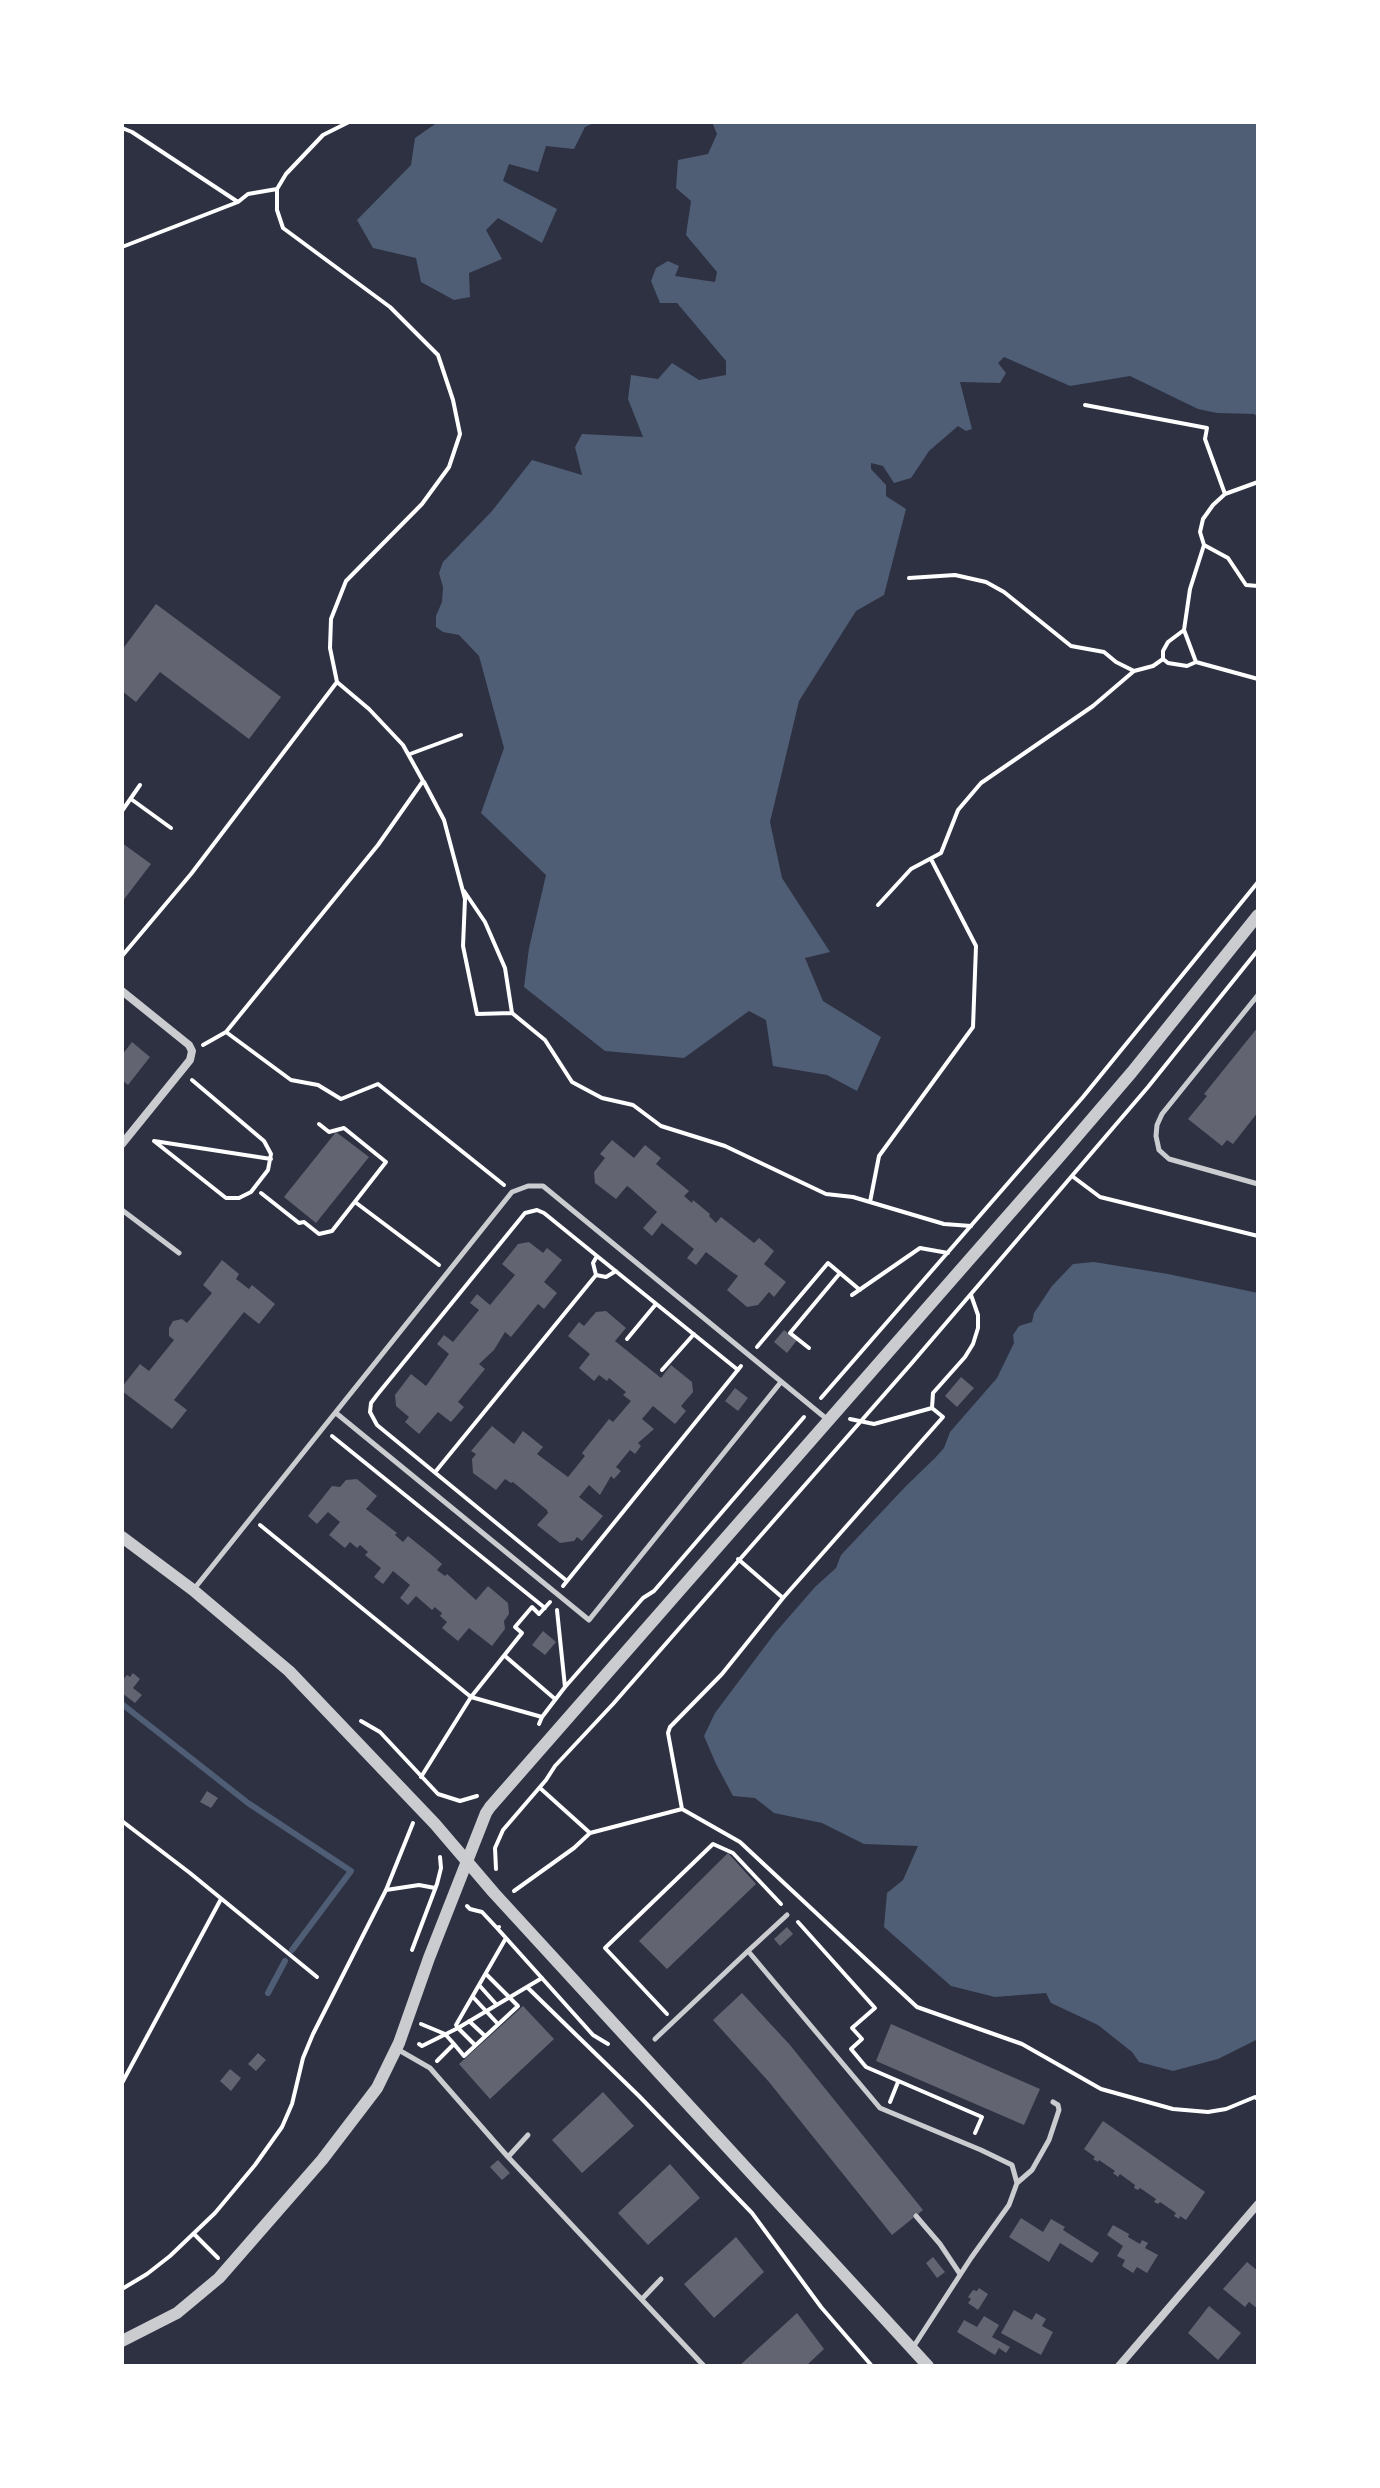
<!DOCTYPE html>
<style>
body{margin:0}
#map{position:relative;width:1380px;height:2488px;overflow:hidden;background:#2d3142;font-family:Mulish,sans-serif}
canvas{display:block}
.frame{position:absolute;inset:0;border:124px solid #fff;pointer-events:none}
</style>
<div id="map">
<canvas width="1380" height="2488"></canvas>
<div class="frame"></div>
</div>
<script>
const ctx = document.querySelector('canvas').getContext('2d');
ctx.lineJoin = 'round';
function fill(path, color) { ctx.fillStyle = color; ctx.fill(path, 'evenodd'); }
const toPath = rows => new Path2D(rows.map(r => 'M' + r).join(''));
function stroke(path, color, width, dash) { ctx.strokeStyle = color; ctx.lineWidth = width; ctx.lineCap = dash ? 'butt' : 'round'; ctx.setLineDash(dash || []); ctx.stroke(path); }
fill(toPath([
 [438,122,596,122,585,127,574,149,546,146,538,172,509,164,503,181,557,209,542,243,498,218,486,230,502,259,469,273,470,297,454,300,421,282,416,258,373,248,357,220,411,165,415,138],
 [712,122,1258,122,1258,417,1254,414,1217,413,1198,409,1130,376,1070,386,1004,357,998,363,1006,373,1000,383,960,382,972,429,966,431,958,426,929,451,911,478,894,483,883,466,871,463,871,469,886,485,886,496,906,509,884,595,856,611,799,701,770,822,782,878,830,952,805,958,823,1001,881,1037,857,1091,827,1075,773,1066,766,1020,749,1011,684,1058,605,1051,524,987,529,948,546,875,481,813,504,748,479,656,459,635,443,632,436,627,436,616,442,602,443,587,439,573,443,562,492,511,532,460,582,475,575,447,582,434,643,437,628,399,631,375,658,379,672,363,699,380,726,375,726,361,677,303,660,303,651,281,656,268,668,261,679,266,675,276,715,282,717,272,686,235,691,201,676,188,678,160,708,154,717,134],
 [1094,1262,1168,1274,1258,1293,1258,2039,1218,2059,1173,2071,1139,2062,1132,2052,1098,2025,1051,2003,1046,1993,995,1997,951,1986,884,1927,887,1893,903,1880,918,1846,864,1844,822,1823,774,1813,755,1798,733,1796,716,1764,704,1736,715,1713,775,1633,815,1587,836,1568,841,1555,906,1486,935,1458,944,1448,950,1432,997,1378,1014,1343,1013,1335,1019,1326,1032,1322,1034,1313,1052,1286,1073,1264]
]), '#4f5d75');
stroke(toPath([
 [122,1704,248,1803,351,1871,292,1950],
 [268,1993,285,1961]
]), '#4f5d75', 6);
fill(toPath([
 [156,604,281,697,249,739,160,672,136,702,122,691,122,650],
 [122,843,151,864,122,902],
 [1258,1027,1258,1112,1233,1144,1227,1140,1222,1146,1188,1119,1207,1096,1204,1094],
 [132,1042,150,1057,128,1085,122,1080,122,1055],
 [336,1132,369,1157,316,1223,284,1197],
 [612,1140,634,1158,645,1145,661,1158,656,1164,689,1191,684,1196,692,1203,693,1200,710,1214,709,1216,716,1223,721,1217,754,1243,759,1238,774,1251,764,1264,786,1282,774,1297,769,1292,758,1305,747,1307,727,1290,738,1276,732,1272,706,1252,696,1265,687,1258,694,1249,662,1223,652,1236,643,1228,657,1212,630,1188,627,1186,616,1199,595,1183,594,1172,605,1158,600,1154],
 [529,1242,543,1253,547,1248,562,1260,544,1282,557,1293,544,1309,538,1304,511,1337,505,1332,494,1350,479,1364,485,1369,458,1402,464,1407,451,1422,438,1412,419,1434,405,1422,409,1417,396,1406,395,1395,411,1374,426,1386,449,1354,437,1344,444,1335,453,1342,479,1310,470,1303,477,1294,490,1305,515,1275,502,1264,518,1244],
 [222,1260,239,1274,236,1279,249,1289,252,1285,275,1304,259,1324,244,1312,174,1400,187,1410,172,1429,122,1391,122,1387,140,1364,149,1371,174,1340,169,1336,169,1328,173,1321,182,1319,187,1323,212,1293,203,1285],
 [606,1311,626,1328,615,1341,661,1378,671,1365,692,1382,693,1392,681,1406,686,1411,675,1424,653,1406,642,1419,654,1429,638,1443,641,1446,635,1454,630,1450,616,1467,621,1471,614,1479,611,1476,600,1495,589,1485,579,1497,603,1516,582,1541,577,1537,574,1541,560,1543,537,1525,548,1513,547,1510,513,1482,511,1483,505,1479,496,1490,473,1473,472,1459,476,1454,471,1451,492,1426,514,1444,523,1431,543,1447,537,1454,568,1477,585,1456,582,1453,609,1419,613,1422,631,1401,623,1395,626,1392,609,1378,607,1381,599,1375,594,1381,579,1368,590,1354,568,1336,579,1322,584,1326,596,1312],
 [784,1330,797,1340,787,1353,774,1342],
 [961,1377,974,1388,957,1407,945,1396],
 [735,1388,748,1398,738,1411,725,1401],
 [357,1479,377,1496,366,1509,397,1533,395,1535,403,1542,408,1536,434,1557,442,1564,437,1570,445,1576,447,1574,476,1600,488,1586,508,1603,509,1614,504,1621,505,1629,492,1646,469,1628,458,1641,442,1628,447,1622,440,1616,442,1613,437,1609,435,1607,432,1610,416,1596,408,1605,400,1598,410,1585,393,1571,383,1584,374,1577,381,1568,365,1555,368,1552,360,1545,357,1548,350,1542,345,1548,329,1535,340,1522,328,1512,317,1524,308,1516,332,1486,340,1487,346,1480],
 [543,1631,556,1642,545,1655,532,1645],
 [133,1673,140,1679,133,1688,142,1695,135,1703,122,1693,122,1681,127,1675,130,1677],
 [207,1791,218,1798,211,1808,200,1802],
 [728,1853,756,1884,667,1969,639,1941],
 [787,1927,793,1934,780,1946,774,1939],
 [742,1993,790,2045,923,2210,892,2235,769,2082,713,2020],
 [523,2006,554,2039,490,2099,459,2064],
 [891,2024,1040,2089,1024,2125,876,2061],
 [258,2053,266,2060,256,2071,248,2064],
 [230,2069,241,2078,231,2091,220,2081],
 [603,2092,634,2126,582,2173,552,2140],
 [1103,2121,1205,2192,1186,2220,1180,2216,1179,2219,1174,2216,1176,2213,1160,2202,1158,2204,1154,2202,1156,2199,1140,2188,1138,2190,1134,2188,1135,2185,1120,2174,1118,2177,1113,2173,1115,2171,1099,2160,1098,2162,1093,2159,1095,2157,1084,2149],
 [498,2160,510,2173,502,2180,490,2167],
 [670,2164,700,2198,648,2245,618,2213],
 [1021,2218,1043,2232,1051,2219,1065,2227,1063,2230,1099,2253,1092,2263,1060,2243,1049,2262,1009,2237],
 [1113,2225,1129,2234,1128,2237,1140,2244,1142,2240,1148,2243,1145,2248,1158,2255,1147,2273,1137,2267,1133,2273,1122,2266,1125,2260,1117,2256,1123,2246,1107,2235],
 [736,2237,764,2272,714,2318,684,2284],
 [933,2257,945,2272,937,2278,926,2263],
 [1247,2262,1258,2271,1258,2309,1249,2302,1245,2307,1223,2289],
 [979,2288,988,2294,978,2310,968,2303,971,2299,968,2297,973,2290,977,2291],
 [1209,2306,1241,2333,1218,2360,1188,2333],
 [1014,2310,1032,2320,1036,2313,1046,2319,1042,2326,1053,2332,1041,2355,1001,2333],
 [797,2313,824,2349,806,2366,739,2366],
 [984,2316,999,2325,992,2337,1010,2347,1006,2353,999,2348,995,2355,957,2332,964,2320,977,2327]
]), '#626471');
stroke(toPath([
 [122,128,132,132,238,202,248,194,277,189],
 [122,247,238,202],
 [1085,405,1207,428,1205,439,1225,494],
 [1258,482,1225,494,1213,505,1203,519,1200,532,1204,545,1190,589,1184,630,1196,662,1258,679],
 [1204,545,1228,558,1246,585,1258,586],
 [909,578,955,575,986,582,1004,592,1071,646,1104,652,1116,662,1134,671],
 [1184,630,1168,642,1163,651,1163,659,1168,663,1187,666,1196,662],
 [410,754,461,735],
 [424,782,444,820,465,899,463,946,477,1014,512,1013,545,1040,572,1082,602,1098,633,1105,661,1126,725,1146,826,1194,853,1197,944,1224,971,1226],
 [131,799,171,828],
 [122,811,140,785],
 [464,891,485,922,505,968,512,1013],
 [878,905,911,869,941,853,958,810,981,783,1093,706,1134,671,1153,666,1163,659],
 [122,956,191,874,337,682],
 [226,1032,378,845,423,781,403,745,369,709,337,682,330,648,331,619,346,581,422,504,449,467,460,434,453,400,438,355,390,307,283,228,277,210,277,189,286,174,323,135,349,122],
 [203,1045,226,1032,291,1080,318,1085,341,1099,378,1084,504,1185],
 [154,1141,226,1198,239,1198,251,1192,268,1170,271,1154,264,1141,192,1080],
 [154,1141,271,1159],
 [1072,1176,1100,1197,1258,1236],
 [261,1193,299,1223,304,1222,319,1234,332,1231,386,1162,344,1128,329,1132,319,1124],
 [355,1202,439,1265],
 [870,1202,879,1156,973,1027,976,946,931,859],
 [597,1256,738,1370],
 [852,1295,920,1248,948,1253],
 [627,1339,656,1304],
 [757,1347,828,1263,860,1290],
 [809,1348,790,1333,840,1273],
 [662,1370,694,1334],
 [821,1398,1083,1097,1258,882],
 [932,1408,933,1393,965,1357,973,1344,978,1328,978,1315,971,1295],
 [332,1436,545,1608],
 [436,1471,596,1275,606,1277,616,1271],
 [260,1525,471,1697,542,1717],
 [738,1559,783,1598],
 [567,1581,377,1425,370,1412,371,1403,377,1395,525,1213,537,1210,544,1213,597,1256,593,1263,596,1275],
 [563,1586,741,1366],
 [505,1656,555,1699],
 [565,1687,643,1598,654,1591,804,1417],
 [361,1721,380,1732,438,1794,460,1801,477,1796],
 [539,1724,542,1717,565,1687,557,1610],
 [421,1777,471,1697,522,1633,515,1627,532,1607,539,1614,550,1602],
 [540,1788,590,1833],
 [682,1809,668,1733,670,1727,722,1674,783,1598,943,1417,932,1408,874,1424,850,1419],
 [122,1821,190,1873,317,1977],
 [496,1869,495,1848,503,1830,546,1780,555,1766,613,1704,911,1364,1148,1087,1258,950],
 [386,1890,419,1885,435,1888],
 [514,1891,574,1848,590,1833,682,1809,740,1842,917,2007,1022,2044,1101,2089,1173,2109,1208,2112,1226,2109,1255,2097,1258,2099],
 [467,1906,470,1909,482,1912,497,1928,499,1927],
 [798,1922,875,2008,852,2028,862,2039,851,2049,866,2067,982,2117,975,2133],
 [497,1928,593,2035,608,2044],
 [506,1938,456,2025,458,2028,542,1978],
 [412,1950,437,1884,441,1868,440,1857],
 [479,1985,496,2004],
 [527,1987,639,2096,752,2213,821,2307,872,2366],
 [473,1997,498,2024],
 [667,2014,605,1948,713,1844,733,1853,781,1904],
 [469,2021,485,2036],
 [421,2024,445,2034,454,2044,437,2061],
 [419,2044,422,2046,458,2028,475,2045],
 [454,2044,464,2056,518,2006,486,1974],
 [122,2083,221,1899],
 [890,2102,898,2082],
 [194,2234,218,2258],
 [122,2289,147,2274,170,2256,215,2213,255,2165,282,2127,292,2104,303,2058,313,2034,386,1890,413,1823]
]), '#fff', 4);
stroke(toPath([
 [1258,995,1162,1114,1157,1125,1156,1136,1159,1150,1169,1159,1258,1184],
 [122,1210,179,1253],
 [336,1413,589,1620,781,1382],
 [194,1589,512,1192,528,1186,543,1186,828,1420],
 [748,1951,787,1915],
 [655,2039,748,1951,880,2108,981,2150,1012,2165,1017,2183,1009,2205,971,2258,912,2349],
 [397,2049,430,2068,508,2157,704,2366],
 [508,2157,528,2135],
 [1017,2183,1032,2170,1049,2140,1059,2110,1058,2105,1053,2102],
 [916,2216,940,2244,960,2274],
 [642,2299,661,2279]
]), '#caccd0', 5);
stroke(toPath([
 [122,991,189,1045,192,1051,190,1060,122,1144],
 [1119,2366,1258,2204]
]), '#caccd0', 8);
stroke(toPath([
 [122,1537,193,1590,289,1671,435,1824,494,1893,928,2366],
 [122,2341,177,2313,219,2278,322,2160,377,2088,399,2043,429,1958,486,1813,490,1807,1061,1155,1132,1072,1258,915]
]), '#caccd0', 12);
</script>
